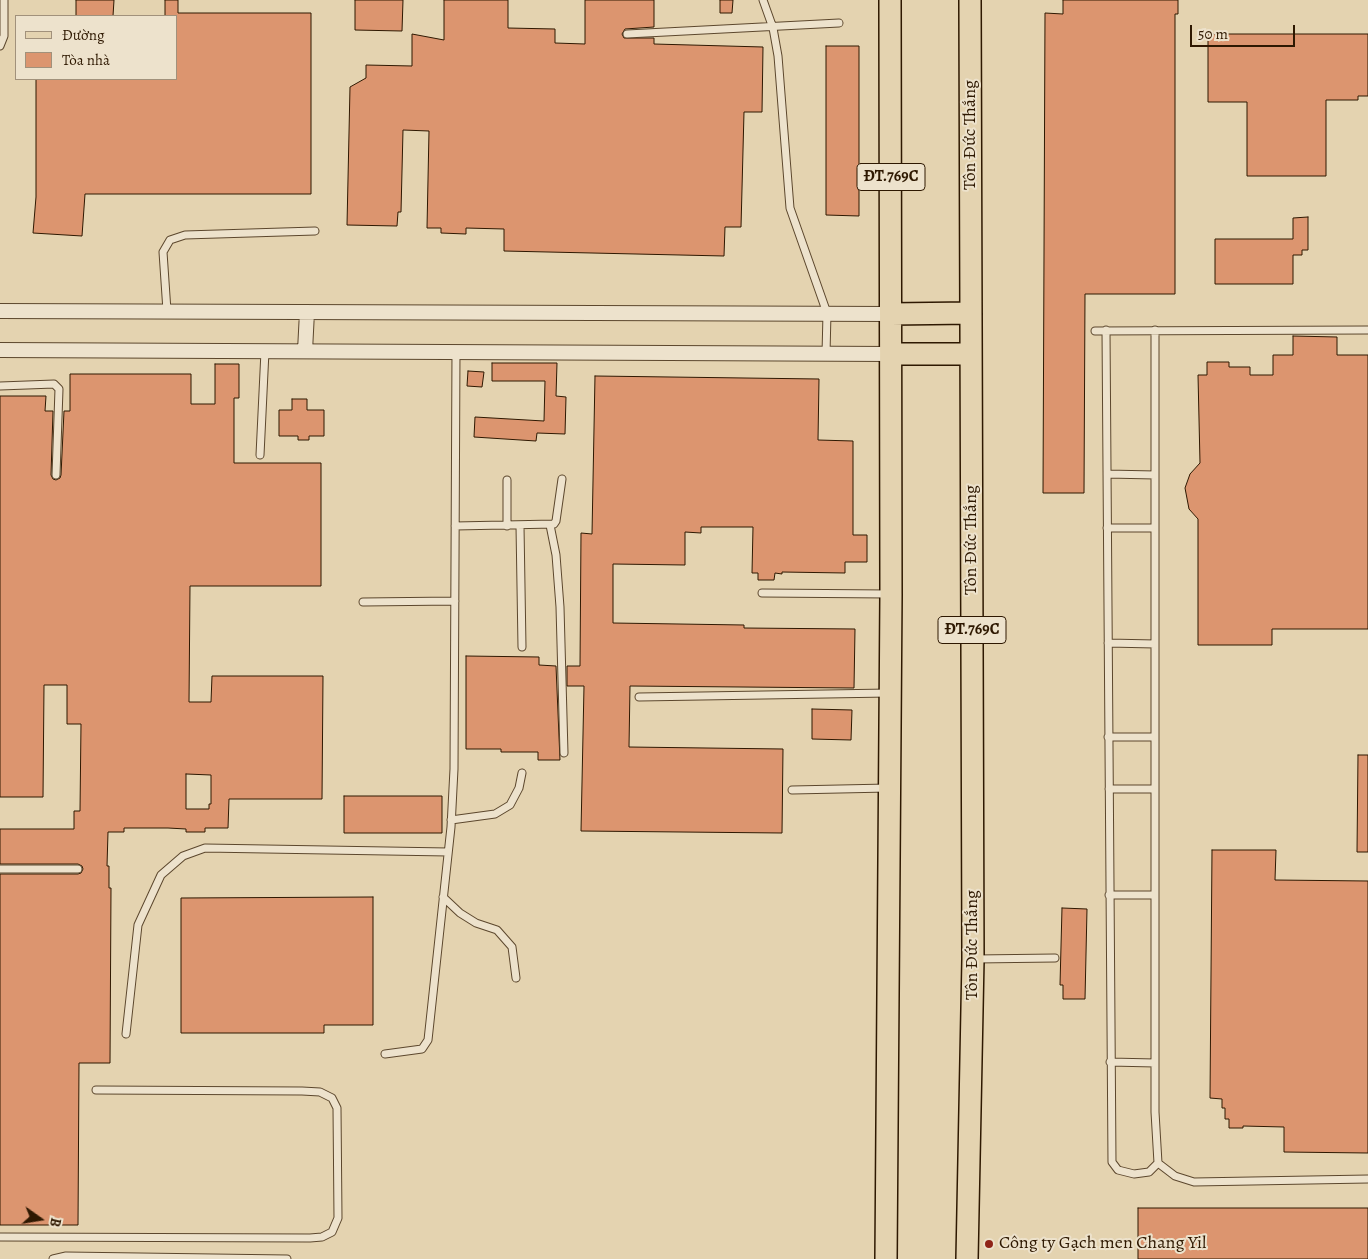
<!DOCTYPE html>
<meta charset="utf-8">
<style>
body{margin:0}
#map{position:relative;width:1368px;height:1259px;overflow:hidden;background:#e4d3b0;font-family:Alegreya,serif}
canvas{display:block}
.legend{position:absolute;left:15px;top:15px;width:162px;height:65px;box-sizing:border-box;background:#ede2cc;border:1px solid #a1917b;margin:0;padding:6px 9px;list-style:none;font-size:15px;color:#2e1801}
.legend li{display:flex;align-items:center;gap:10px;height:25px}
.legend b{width:25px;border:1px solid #a1917b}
.north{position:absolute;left:15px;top:1194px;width:50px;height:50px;-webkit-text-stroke:4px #ede2cc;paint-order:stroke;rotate:103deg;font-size:14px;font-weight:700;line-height:20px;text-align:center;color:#2e1801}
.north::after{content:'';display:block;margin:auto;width:18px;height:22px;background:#2e1801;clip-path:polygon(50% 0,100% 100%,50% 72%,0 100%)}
.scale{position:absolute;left:1190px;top:25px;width:105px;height:22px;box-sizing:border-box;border:2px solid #2e1801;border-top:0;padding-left:6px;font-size:15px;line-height:18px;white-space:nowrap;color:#2e1801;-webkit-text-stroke:4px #ede2cc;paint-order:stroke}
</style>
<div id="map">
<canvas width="1368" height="1259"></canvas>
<ul class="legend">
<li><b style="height:6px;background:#e4d3b0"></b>Đường</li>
<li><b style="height:14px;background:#dc956f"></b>Tòa nhà</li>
</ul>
<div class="north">B</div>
<div class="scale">50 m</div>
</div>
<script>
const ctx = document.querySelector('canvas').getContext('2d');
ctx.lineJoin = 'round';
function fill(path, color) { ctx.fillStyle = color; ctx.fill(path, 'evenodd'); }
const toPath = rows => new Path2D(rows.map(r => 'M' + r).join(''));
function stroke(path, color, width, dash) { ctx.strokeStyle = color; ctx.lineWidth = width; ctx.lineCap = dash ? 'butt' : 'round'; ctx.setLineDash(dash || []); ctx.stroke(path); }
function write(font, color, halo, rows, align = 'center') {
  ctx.font = font + ' Alegreya,serif'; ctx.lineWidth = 4; ctx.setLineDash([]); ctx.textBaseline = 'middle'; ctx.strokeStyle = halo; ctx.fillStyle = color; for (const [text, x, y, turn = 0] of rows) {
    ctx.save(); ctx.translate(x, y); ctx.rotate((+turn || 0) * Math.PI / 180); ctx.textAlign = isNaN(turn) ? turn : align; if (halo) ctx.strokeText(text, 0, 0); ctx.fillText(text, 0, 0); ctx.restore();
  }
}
const building = toPath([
 [76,0,114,0,113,16,76,16,76,0],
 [165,0,178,0,178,13,311,13,311,194,85,194,82,236,33,233,36,197,36,79,176,79,176,16,165,16,165,0],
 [355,0,403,0,402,31,355,30,355,0],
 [444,0,508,0,508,28,555,29,555,43,585,44,585,0,654,0,654,27,625,29,622,34,624,38,654,38,654,44,763,47,762,112,744,112,741,227,725,227,724,256,504,251,504,229,466,228,466,234,441,233,441,228,427,228,429,131,403,130,401,212,398,212,397,226,347,225,350,87,366,78,366,65,412,66,412,34,444,40,444,0],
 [720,0,733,0,732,13,720,13,720,0],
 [1063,0,1178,0,1178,14,1175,14,1175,294,1085,294,1084,493,1043,493,1045,13,1063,14,1063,0],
 [1208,34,1368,34,1368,96,1358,96,1358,100,1326,100,1326,176,1247,176,1247,102,1208,102,1208,34],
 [826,46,859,46,859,216,826,215,826,46],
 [1308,217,1308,250,1302,250,1302,255,1293,255,1293,284,1215,284,1215,239,1293,239,1293,218,1308,217],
 [1293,336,1337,337,1337,355,1368,355,1368,629,1272,629,1272,645,1198,645,1198,519,1189,509,1185,488,1190,474,1200,463,1198,375,1207,375,1207,362,1229,362,1229,367,1250,367,1250,375,1273,375,1273,355,1293,355,1293,336],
 [492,363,557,363,556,396,566,397,565,434,537,433,536,441,474,437,475,417,544,421,545,381,492,381,492,363],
 [215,364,239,364,239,398,234,398,234,463,321,463,321,586,190,586,189,702,211,702,212,676,323,676,322,799,229,799,228,828,205,828,205,832,186,832,186,829,168,828,124,828,124,832,108,832,107,866,109,866,109,888,111,888,110,1063,79,1063,78,1225,0,1225,0,874,78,874,81,873,83,869,82,866,78,864,0,864,0,829,74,829,74,811,80,811,81,724,67,724,67,685,44,685,43,797,0,797,0,396,46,396,45,411,53,411,51,475,53,479,56,480,60,478,61,475,64,411,70,411,70,374,191,374,191,404,215,404,215,364],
 [186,774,211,775,211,804,209,804,209,809,186,809,186,774],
 [468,371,484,372,482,387,467,386,468,371],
 [595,376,819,379,818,440,853,441,853,535,867,535,867,562,845,562,845,573,782,572,782,574,775,573,774,580,758,580,758,573,752,573,753,527,701,527,701,533,685,532,685,565,613,564,613,623,744,625,744,628,855,629,854,688,630,686,629,747,783,749,782,833,581,831,584,686,567,686,567,666,580,666,581,533,592,534,595,376],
 [292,399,307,399,307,410,324,410,324,436,309,436,309,440,298,440,298,436,279,436,279,410,292,410,292,399],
 [466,656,539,657,539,665,556,666,560,760,538,760,538,752,501,752,501,749,466,749,466,656],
 [812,709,852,710,851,740,812,739,812,709],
 [1358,755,1368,755,1368,852,1357,852,1358,755],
 [344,796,442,796,442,833,344,833,344,796],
 [1212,850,1276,850,1275,880,1368,881,1368,1153,1284,1152,1284,1127,1243,1126,1243,1128,1229,1128,1229,1119,1225,1119,1225,1108,1222,1108,1222,1099,1210,1098,1212,850],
 [373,897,373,1025,324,1025,324,1033,181,1033,181,898,373,897],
 [1062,908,1087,909,1085,999,1063,999,1063,985,1060,985,1062,908],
 [1138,1208,1368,1208,1368,1259,1138,1259,1138,1208]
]);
fill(building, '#dc956f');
stroke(building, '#2e1801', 1);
const lane = toPath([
 [763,0,773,28,778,56,790,208,827,313,826,354],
 [627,34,839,23],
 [0,46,4,36,4,0],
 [167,311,163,252,170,240,185,235,315,231],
 [1106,330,1112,1162,1118,1170,1134,1174,1149,1172,1158,1163],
 [1155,330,1155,1112,1158,1163,1175,1176,1194,1182,1368,1179],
 [1095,331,1368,330],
 [0,386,54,384,59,389,56,475],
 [260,455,265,351],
 [1107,474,1155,475],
 [550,525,556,555,560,607,564,753],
 [455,526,554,524,556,521,562,479],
 [507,526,507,480],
 [520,526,522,647],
 [1107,528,1155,528],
 [762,593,888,594],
 [363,602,455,601],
 [1108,643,1155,644],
 [639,697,889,693],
 [1108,737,1155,737],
 [1109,789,1155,789],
 [792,790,888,788],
 [451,820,495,814,510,805,519,788,522,773],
 [0,869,78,869],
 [1109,895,1155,895],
 [443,897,460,913,476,923,497,930,512,947,516,978],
 [976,959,1055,958],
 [126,1034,138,925,161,875,183,856,205,848,448,852],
 [385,1054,422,1049,428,1040,451,827,454,769,456,351],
 [1110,1062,1155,1063],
 [0,1237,310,1238,322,1237,332,1232,338,1218,337,1108,332,1098,320,1092,302,1091,96,1090],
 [53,1259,66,1256,287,1259]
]);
const street = toPath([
 [0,311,891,314],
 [0,350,892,354],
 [305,351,307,312]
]);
const primary = toPath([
 [891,314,971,313],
 [892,354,971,354],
 [886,1259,891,594,890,0],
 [967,1259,973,959,970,0]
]);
stroke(lane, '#5c472d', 9);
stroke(street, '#5c472d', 16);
stroke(primary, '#2e1801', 24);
stroke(lane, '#ede2cc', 7);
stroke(street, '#ede2cc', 14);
stroke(primary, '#e4d3b0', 21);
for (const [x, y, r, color] of [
 [989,1244,5,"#8f2418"]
]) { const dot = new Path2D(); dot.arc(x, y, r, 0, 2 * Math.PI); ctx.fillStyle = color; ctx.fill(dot); stroke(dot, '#ede2cc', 2); }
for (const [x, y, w] of [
 [891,177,68],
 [972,630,68]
]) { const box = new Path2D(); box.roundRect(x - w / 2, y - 13.5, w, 27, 4); ctx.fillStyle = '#ede2cc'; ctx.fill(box); stroke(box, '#2e1801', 1); }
write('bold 16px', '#2e1801', null, [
 ["ĐT.769C",891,177],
 ["ĐT.769C",972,630]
]);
write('18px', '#2e1801', '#ede2cc', [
 ["Tôn Đức Thắng",971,135,-90],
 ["Tôn Đức Thắng",972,540,-90],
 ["Tôn Đức Thắng",973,945,-90]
]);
write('18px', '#2e1801', '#ede2cc', [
 ["Công ty Gạch men Chang Yil",999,1244]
], 'left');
</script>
